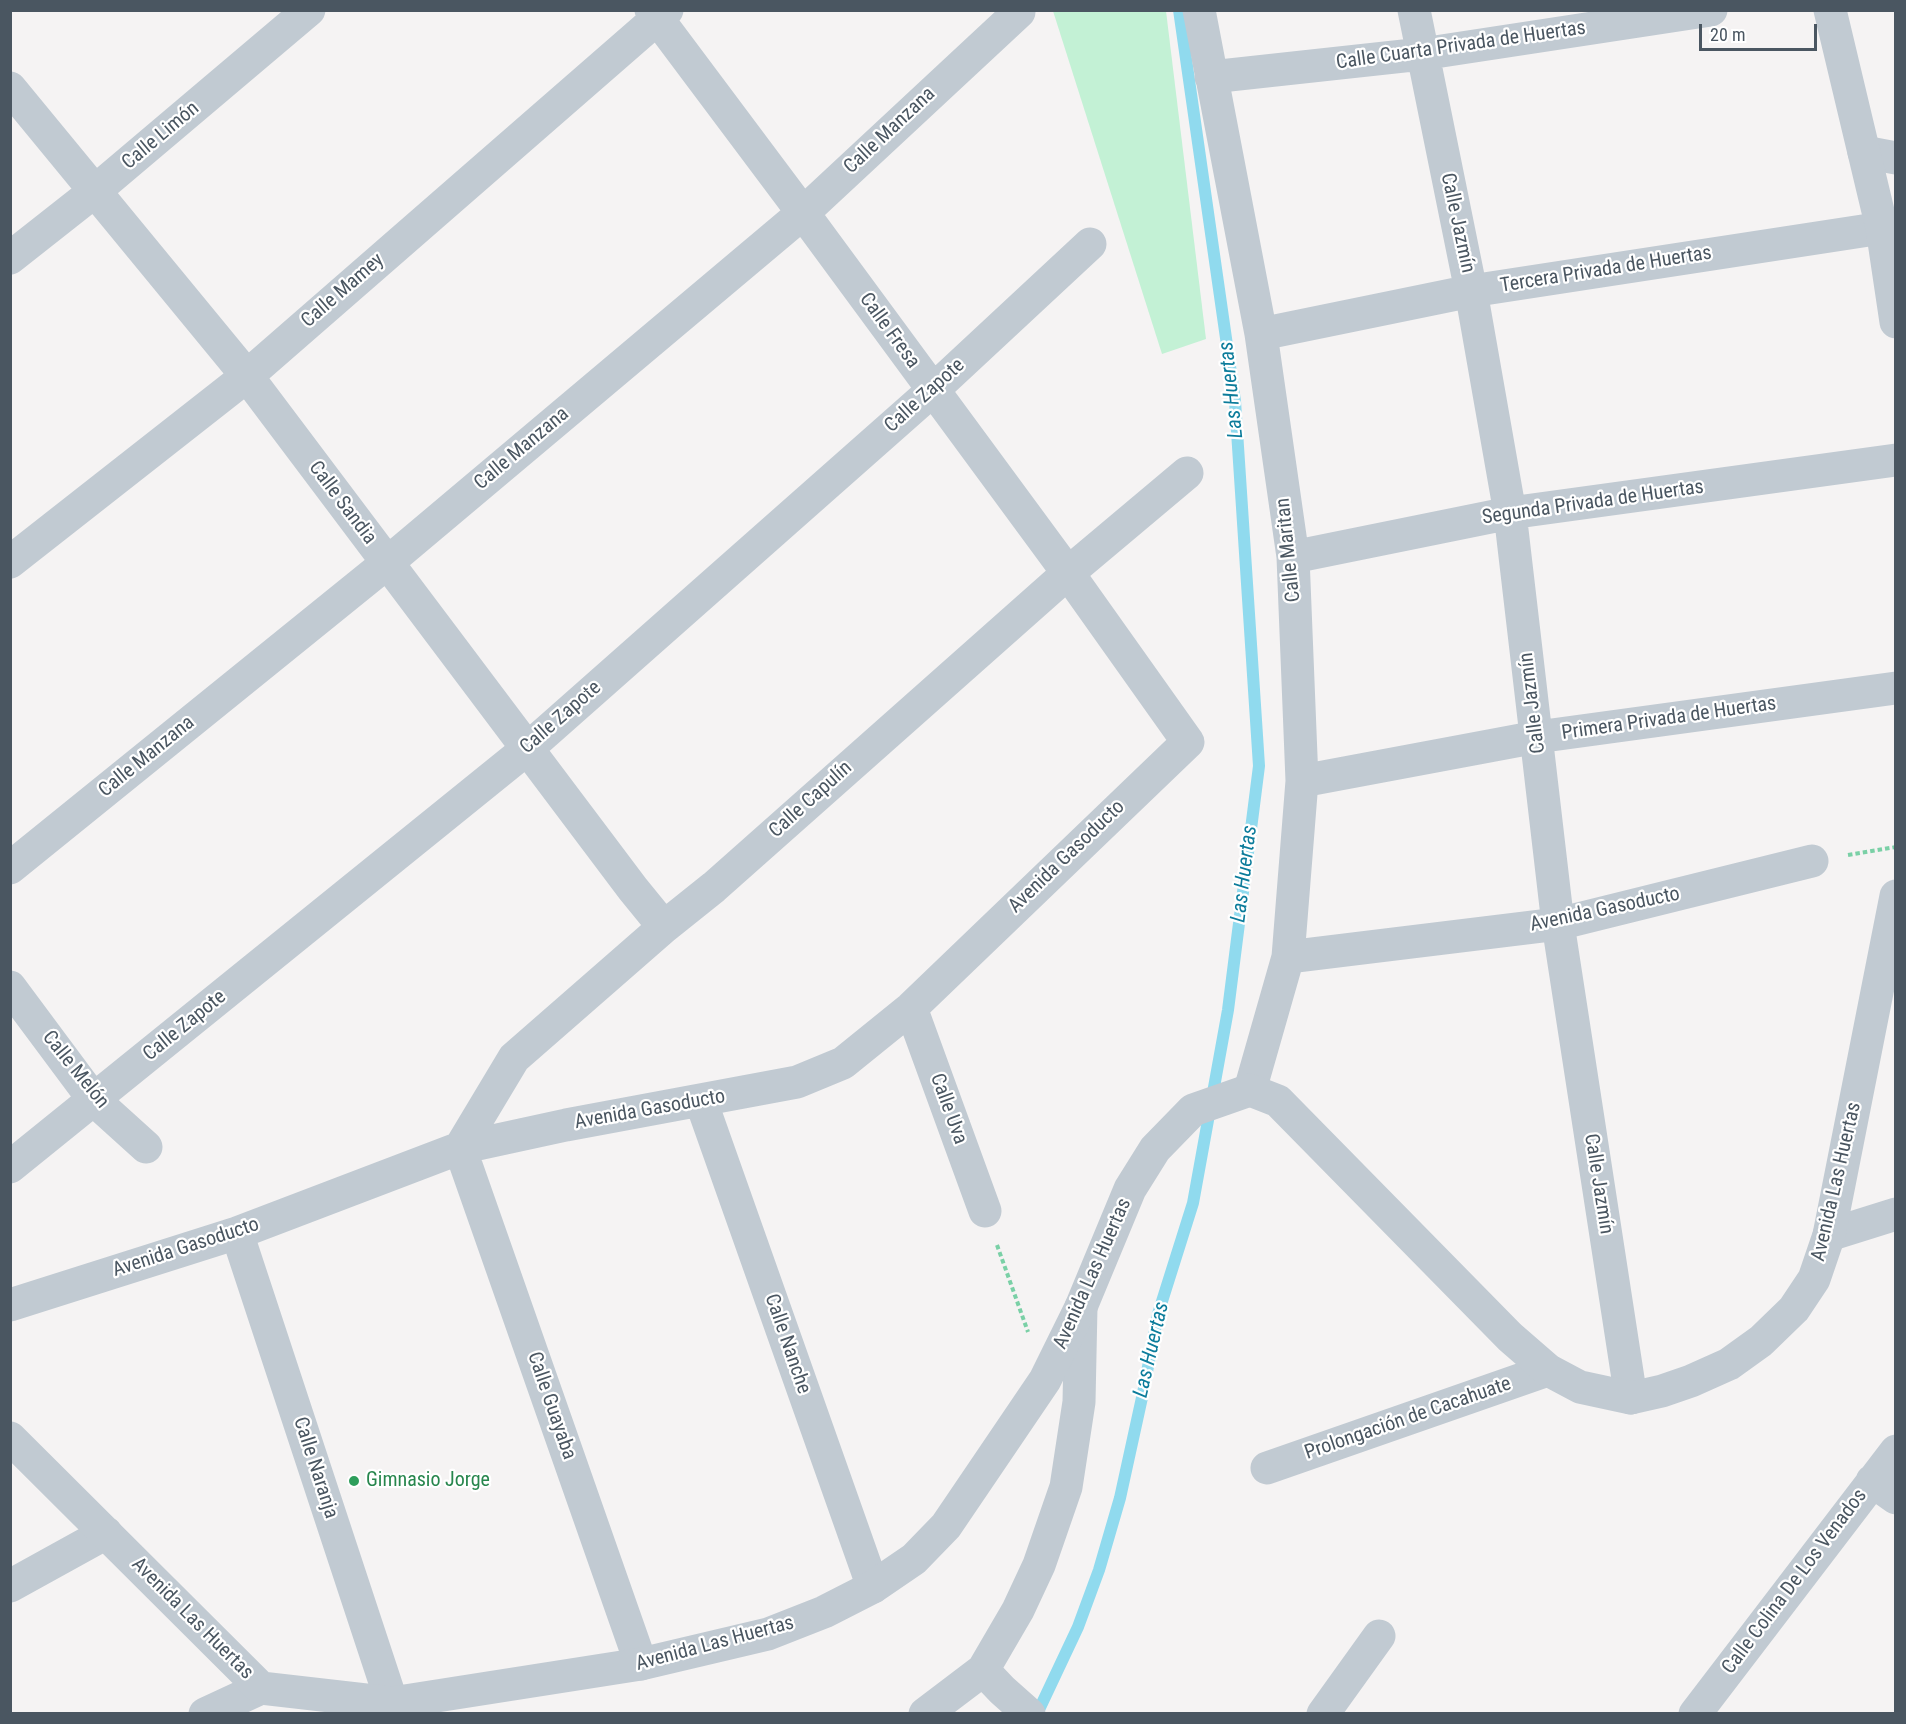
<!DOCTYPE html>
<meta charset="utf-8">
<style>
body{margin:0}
#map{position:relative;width:1906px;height:1724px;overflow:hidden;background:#f5f3f3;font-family:"Roboto Condensed",sans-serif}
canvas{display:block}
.frame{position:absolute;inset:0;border:12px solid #4a5661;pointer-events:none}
.scale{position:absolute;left:1699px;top:24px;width:118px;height:27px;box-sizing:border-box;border:3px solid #4a5661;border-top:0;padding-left:8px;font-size:18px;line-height:21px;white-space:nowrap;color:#4a5661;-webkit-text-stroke:4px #fff;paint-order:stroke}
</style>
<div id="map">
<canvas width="1906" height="1724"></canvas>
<div class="frame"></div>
<div class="scale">20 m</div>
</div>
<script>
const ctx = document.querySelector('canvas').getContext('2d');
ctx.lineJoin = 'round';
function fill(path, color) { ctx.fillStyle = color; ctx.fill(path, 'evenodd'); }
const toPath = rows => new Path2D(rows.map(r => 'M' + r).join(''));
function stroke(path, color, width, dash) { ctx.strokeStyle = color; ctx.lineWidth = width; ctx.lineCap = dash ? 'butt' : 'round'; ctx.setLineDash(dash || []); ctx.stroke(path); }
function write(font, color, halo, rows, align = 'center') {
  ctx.font = font + ' "Roboto Condensed",sans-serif'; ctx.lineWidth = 4.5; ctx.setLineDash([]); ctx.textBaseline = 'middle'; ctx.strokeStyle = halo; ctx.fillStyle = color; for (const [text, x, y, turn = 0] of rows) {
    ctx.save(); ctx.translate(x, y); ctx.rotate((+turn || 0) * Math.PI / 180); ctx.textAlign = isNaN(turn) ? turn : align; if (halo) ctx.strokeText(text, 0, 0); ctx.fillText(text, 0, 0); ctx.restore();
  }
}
fill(toPath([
 [1053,11,1166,11,1206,339,1162,354]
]), '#c3f1d5');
stroke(toPath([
 [1037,1714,1078,1627,1099,1570,1120,1498,1143,1393,1158,1314,1193,1203,1228,1010,1259,766,1235,401,1179,10]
]), '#90daee', 12);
stroke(toPath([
 [1848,855,1896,847],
 [997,1245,1028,1332]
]), '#7ad0a6', 4, [4.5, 3]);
stroke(toPath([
 [1199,10,1261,334,1293,557,1302,781,1288,957,1250,1090],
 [1414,10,1471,291,1510,513,1558,924,1631,1398],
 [1211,77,1422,54,1711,10],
 [10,88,247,376,633,889,664,927],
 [1864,152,1896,158],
 [10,258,95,191,309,10],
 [1261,334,1471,291,1882,228],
 [1293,557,1510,513,1896,460],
 [10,562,247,376,667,10],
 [1302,781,1537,737,1896,688],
 [10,868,387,563,803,213,1019,12],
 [1288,957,1558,924,1812,861],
 [10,987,94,1100,146,1147],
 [911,1008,985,1211],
 [701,1101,873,1587],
 [10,1167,527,749,932,391,1090,244],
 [237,1233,392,1703],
 [1829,1235,1896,1214],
 [10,1305,237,1233,460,1148,566,1125,797,1082,843,1063,911,1008,1188,742,1068,573,803,213,651,10],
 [1267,1468,1548,1370],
 [1872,1481,1896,1498],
 [10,1586,106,1533],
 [641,1664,460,1148,514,1058,664,927,714,887,1068,573,1187,473],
 [983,1670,1002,1690,1029,1714],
 [205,1714,261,1688],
 [925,1714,983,1670,1018,1610,1039,1565,1066,1487,1079,1402,1081,1307],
 [1323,1714,1379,1636],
 [1695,1714,1896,1451]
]), '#c1cad2', 33);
stroke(toPath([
 [1830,10,1882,228,1896,322],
 [10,1438,261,1688,392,1703,641,1664,768,1634,824,1612,873,1587,914,1559,946,1526,1045,1380,1081,1307,1130,1189,1155,1149,1193,1110,1250,1090,1278,1101,1510,1337,1548,1370,1580,1387,1631,1398,1662,1391,1691,1381,1729,1364,1761,1341,1794,1309,1814,1279,1829,1235,1896,896]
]), '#c1cad2', 33);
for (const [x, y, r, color] of [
 [354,1481,6,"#2e9e5b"]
]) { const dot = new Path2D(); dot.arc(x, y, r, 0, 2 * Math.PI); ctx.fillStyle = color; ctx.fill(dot); stroke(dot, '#fff', 2); }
write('20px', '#4a5661', '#fff', [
 ["Calle Cuarta Privada de Huertas",1461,46,-8],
 ["Calle Manzana",890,131,-43],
 ["Calle Limón",161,136,-40],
 ["Calle Jazmín",1457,223,78],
 ["Tercera Privada de Huertas",1606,270,-9],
 ["Calle Mamey",343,291,-41],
 ["Calle Fresa",889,331,54],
 ["Calle Zapote",925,396,-42],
 ["Calle Manzana",522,449,-40],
 ["Calle Sandia",342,503,53],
 ["Segunda Privada de Huertas",1593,503,-8],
 ["Calle Maritan",1289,550,-96],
 ["Calle Jazmín",1533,703,-97],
 ["Calle Zapote",561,718,-41],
 ["Primera Privada de Huertas",1669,719,-8],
 ["Calle Manzana",147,757,-39],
 ["Calle Capulín",811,800,-42],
 ["Avenida Gasoducto",1067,857,-44],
 ["Avenida Gasoducto",1605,910,-12],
 ["Calle Zapote",185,1026,-39],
 ["Calle Melón",75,1070,51],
 ["Calle Uva",948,1109,70],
 ["Avenida Gasoducto",650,1110,-10],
 ["Avenida Las Huertas",1837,1182,-77],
 ["Calle Jazmín",1598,1184,81],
 ["Avenida Gasoducto",186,1248,-18],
 ["Avenida Las Huertas",1093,1274,-66],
 ["Calle Nanche",787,1344,71],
 ["Calle Guayaba",551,1406,71],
 ["Prolongación de Cacahuate",1408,1419,-19],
 ["Calle Naranja",315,1468,72],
 ["Calle Colina De Los Venados",1795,1582,-53],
 ["Avenida Las Huertas",192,1619,45],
 ["Avenida Las Huertas",715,1644,-15]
]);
write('20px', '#27864d', '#fff', [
 ["Gimnasio Jorge",366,1481]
], 'left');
write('italic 21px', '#0c7c9b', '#fff', [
 ["Las Huertas",1232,390,-96],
 ["Las Huertas",1245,874,-83],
 ["Las Huertas",1152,1350,-77]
]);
</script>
